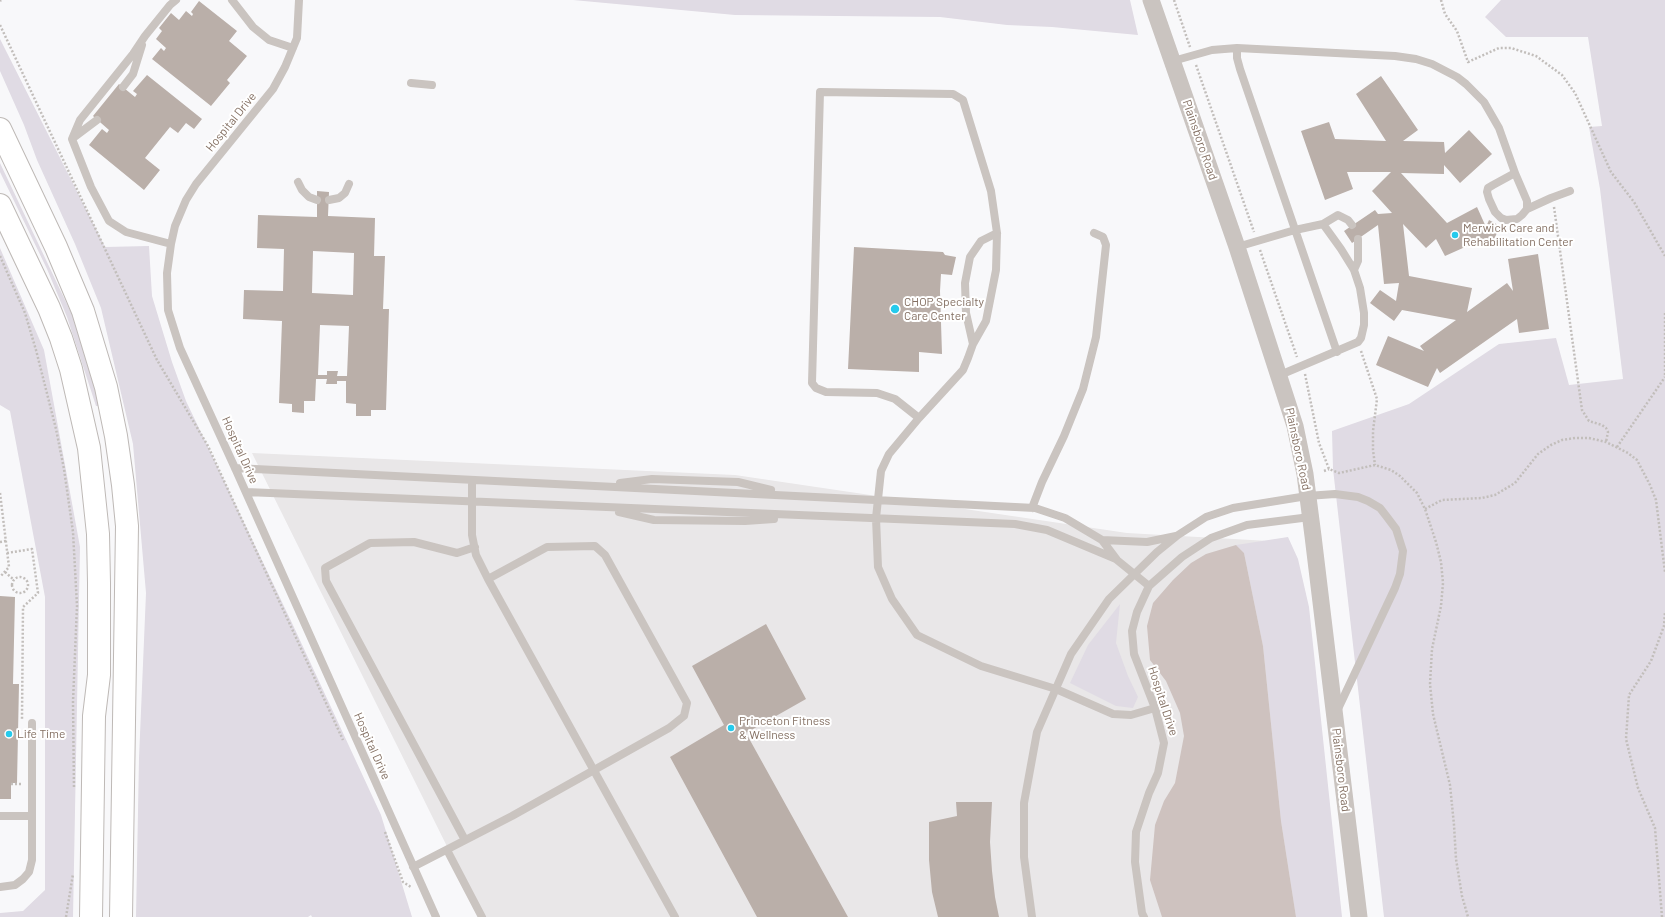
<!DOCTYPE html>
<style>
body{margin:0}
canvas{display:block;background:#f8f8fa}
</style>
<canvas width="1665" height="917"></canvas>
<script>
const ctx = document.querySelector('canvas').getContext('2d');
ctx.lineJoin = 'round';
function fill(path, color) { ctx.fillStyle = color; ctx.fill(path, 'evenodd'); }
const toPath = rows => new Path2D(rows.map(r => 'M' + r).join(''));
function stroke(path, color, width, dash) { ctx.strokeStyle = color; ctx.lineWidth = width; ctx.lineCap = dash ? 'butt' : 'round'; ctx.setLineDash(dash || []); ctx.stroke(path); }
function write(font, color, halo, rows, align = 'center') {
  ctx.font = font + ' Barlow,sans-serif'; ctx.lineWidth = 4; ctx.setLineDash([]); ctx.textBaseline = 'middle'; ctx.strokeStyle = halo; ctx.fillStyle = color; for (const [text, x, y, turn = 0] of rows) {
    ctx.save(); ctx.translate(x, y); ctx.rotate((+turn || 0) * Math.PI / 180); ctx.textAlign = isNaN(turn) ? turn : align; if (halo) ctx.strokeText(text, 0, 0); ctx.fillText(text, 0, 0); ctx.restore();
  }
}
fill(toPath([
 [252,453,735,475,1127,533,1287,542,1335,917,482,917]
]), '#e9e7e8');
fill(toPath([
 [573,0,1130,0,1138,35,1052,27,1007,25,940,17,735,15],
 [1501,0,1665,0,1665,917,1384,917,1333,469,1332,431,1409,404,1499,344,1556,338,1569,385,1623,379,1600,189,1589,127,1602,126,1588,37,1506,37,1485,17],
 [0,39,105,247,149,246,152,296,172,362,186,401,292,623,381,815,412,917,312,917,311,915,308,917,136,917,139,758,146,593,133,444,101,308,75,244,37,160,24,125,0,71],
 [0,163,84,340,102,406,96,406,67,317,47,269,0,172],
 [0,248,44,350,80,547,73,917,0,917,0,913,23,911,45,890,45,597,10,411,0,405],
 [1288,537,1298,559,1309,607,1342,917,1296,917,1281,821,1263,646,1244,553,1236,545],
 [1120,604,1116,643,1128,676,1138,697,1133,708,1116,706,1070,683,1088,645]
]), '#e0dbe4');
fill(toPath([
 [1236,545,1244,553,1263,646,1281,821,1296,917,1162,917,1150,880,1155,825,1164,801,1175,783,1184,736,1180,713,1166,681,1150,660,1147,626,1153,603,1173,580,1191,563,1206,554]
]), '#cec2bf');
fill(toPath([
 [199,1,237,31,229,41,247,56,227,80,230,83,211,106,152,59,161,48,164,51,166,48,156,39,162,31,159,28,171,13,179,20,186,11,192,16,193,14,191,12],
 [147,75,202,119,194,129,186,123,178,133,170,127,145,158,160,170,144,190,89,145,102,129,107,133,109,130,93,116,119,84,135,97,137,94,133,91],
 [1381,76,1418,130,1403,141,1444,142,1445,153,1469,130,1492,154,1460,183,1444,165,1444,174,1401,173,1447,223,1477,207,1486,227,1489,220,1500,226,1492,244,1483,239,1445,256,1436,239,1426,248,1403,224,1409,276,1472,288,1467,312,1507,283,1513,291,1508,259,1538,254,1549,329,1519,333,1517,319,1440,373,1437,368,1428,387,1376,365,1388,336,1424,351,1420,346,1456,320,1402,310,1394,321,1370,303,1380,290,1396,301,1399,283,1384,284,1378,225,1352,243,1344,231,1375,210,1378,214,1392,213,1372,191,1391,172,1347,172,1353,189,1325,200,1301,131,1329,122,1335,139,1386,141,1356,94],
 [317,191,329,192,328,216,375,218,374,256,385,256,383,309,389,309,386,410,371,410,371,416,356,416,356,404,346,403,346,381,337,381,337,384,326,384,327,379,316,379,315,401,304,401,304,413,292,412,292,404,279,403,282,321,243,319,244,290,283,291,284,249,257,248,258,215,317,217],
 [313,251,354,253,353,295,312,293],
 [320,325,349,326,347,376,337,376,338,371,327,371,327,375,318,375],
 [854,247,943,252,945,255,956,257,952,275,941,274,940,291,942,354,919,352,919,372,848,369],
 [0,596,15,597,13,684,19,684,17,783,11,783,11,799,0,799],
 [766,624,806,699,746,733,848,917,757,917,670,757,724,725,692,666],
 [956,802,992,802,990,842,992,871,995,897,999,917,938,917,932,892,929,860,929,822,957,816]
]), '#baafa9');
const trunk = toPath([
 [0,129,56,247,83,311,106,387,116,436,123,485,127,526,121,917],
 [0,205,49,308,61,338,71,369,89,448,98,534,99,583,99,675,94,716,91,917]
]);
stroke(trunk, '#beb9b6', 24);
stroke(toPath([
 [1174,0,1190,47],
 [1441,0,1445,14,1457,31,1468,62,1499,48,1511,48,1536,56,1562,75,1575,93,1611,172,1634,202,1665,256],
 [0,1,1,0],
 [0,25,157,360,208,446,343,740],
 [1196,65,1254,232],
 [1554,207,1582,410,1589,421,1602,425,1606,428,1608,432,1606,442],
 [1260,250,1297,357],
 [0,256,25,313,36,350,56,429,64,469,73,532,77,606,73,702,74,789],
 [1665,313,1665,376],
 [1361,351,1377,399,1373,431,1373,450,1375,465],
 [1305,374,1319,443,1329,469,1339,473,1375,465,1391,470,1400,476,1417,493,1425,509,1436,542,1441,562,1443,583,1441,606,1432,649,1430,684,1433,714,1450,785,1454,825,1456,859,1462,896,1468,917],
 [1617,447,1665,377],
 [1324,471,1329,469],
 [0,493,9,567,0,577],
 [1425,509,1442,500,1482,498,1495,495,1515,483,1538,454,1551,445,1562,440,1575,438,1589,438,1606,442,1628,453,1637,460,1650,485,1656,500,1665,572],
 [0,542,6,541],
 [7,553,32,549,38,593,23,607,22,719],
 [5,572,13,579],
 '12 585a8 8 0 1 1 16 0a8 8 0 1 1-16 0Z',
 [11,784,23,784],
 [385,832,403,882,411,887],
 [66,917,73,874],
 [1662,917,1655,828,1638,788,1626,739,1629,695,1651,661,1664,626,1665,612]
]), '#c2bebb', 2.5, [2, 2]);
stroke(toPath([
 [232,0,253,27,269,40,293,48],
 [299,0,297,38,285,67,273,89,196,184,186,200,175,226,171,244,167,273,168,310,180,348,235,468,436,917],
 [1237,48,1237,58,1240,69,1337,352],
 [1173,61,1212,50,1237,48,1395,56,1416,59,1432,64,1457,77,1466,84,1484,102,1499,128,1515,173],
 [411,83,432,85],
 [123,87,133,74,142,45],
 [73,138,97,120],
 [1515,173,1527,201,1527,209,1522,215,1517,219,1506,220,1501,218,1495,212,1489,199,1487,192,1488,188,1493,185,1515,173],
 [298,182,302,190,309,197,317,200],
 [329,200,339,198,345,193,349,184],
 [1527,209,1551,198,1570,191],
 [1323,224,1338,215,1348,220,1352,225],
 [171,244,126,232,109,221,91,187,72,139,80,120,133,54,145,36,170,5,176,0],
 [1237,247,1295,230,1323,224,1341,249,1354,270,1360,288,1364,313,1364,325,1361,338,1358,342,1280,375],
 [1354,270,1358,261,1358,239],
 [973,344,986,321,996,270,997,233,991,191,963,100,953,94,820,92,812,383,816,388,826,392,877,393,895,399,919,418,889,454,881,471,876,518,878,567,892,599,917,635,981,666,1056,689,1113,714,1131,715,1155,708],
 [919,418,963,370,968,358,973,344,966,313,965,283,970,257,981,241,997,233],
 [235,468,1035,508,1065,518,1102,540,1117,560,1149,586],
 [472,480,472,535,476,555,488,579,675,917],
 [620,483,652,479,738,482,771,490],
 [246,492,1015,524,1047,530,1116,559],
 [1032,508,1042,482,1064,436,1083,389,1096,337,1106,245,1103,237,1094,233],
 [619,512,654,520,745,521,774,519],
 [1102,540,1147,542,1176,536],
 [0,816,32,816],
 [465,840,326,581,325,568,370,543,414,542,457,553,475,547],
 [447,850,482,917],
 [413,867,512,816,669,728,684,716,687,703,605,555,595,546,547,547,488,579],
 [0,887,15,885,23,879,29,872,32,860,32,723],
 [1032,917,1024,857,1024,803,1037,732,1071,654,1109,599,1157,552,1178,535,1206,517,1233,508,1307,496,1335,494,1358,497,1368,501,1380,508,1387,517,1396,529,1403,551,1400,574,1395,588,1337,711],
 [1144,917,1142,913,1135,862,1136,832,1149,793,1158,773,1164,743,1155,708,1134,654,1132,631,1137,612,1149,586,1182,557,1211,538,1247,525,1310,517]
]), '#cac4c0', 8);
stroke(toPath([
 [1151,0,1237,247,1295,426,1305,474,1313,536,1359,917]
]), '#cac4c0', 17);
stroke(trunk, '#fff', 22);
for (const [x, y, r, color] of [
 [1455,235,4,"#25caec"],
 [895,309,5,"#25caec"],
 [731,728,4,"#25caec"],
 [9,734,4,"#25caec"]
]) { const dot = new Path2D(); dot.arc(x, y, r, 0, 2 * Math.PI); ctx.fillStyle = color; ctx.fill(dot); stroke(dot, '#fff', 1.5); }
write('12px', '#847063', '#fff', [
 ["Hospital Drive",231,122,-51],
 ["Plainsboro Road",1200,140,71],
 ["Plainsboro Road",1298,449,78],
 ["Hospital Drive",240,450,66],
 ["Hospital Drive",1163,701,72],
 ["Hospital Drive",372,746,66],
 ["Plainsboro Road",1341,770,83]
]);
write('12px', '#847063', '#fff', [
 ["Merwick Care and",1463,228],
 ["Rehabilitation Center",1463,242],
 ["CHOP Specialty",904,302],
 ["Care Center",904,316],
 ["Princeton Fitness",739,721],
 ["& Wellness",739,735],
 ["Life Time",17,734]
], 'left');
</script>
